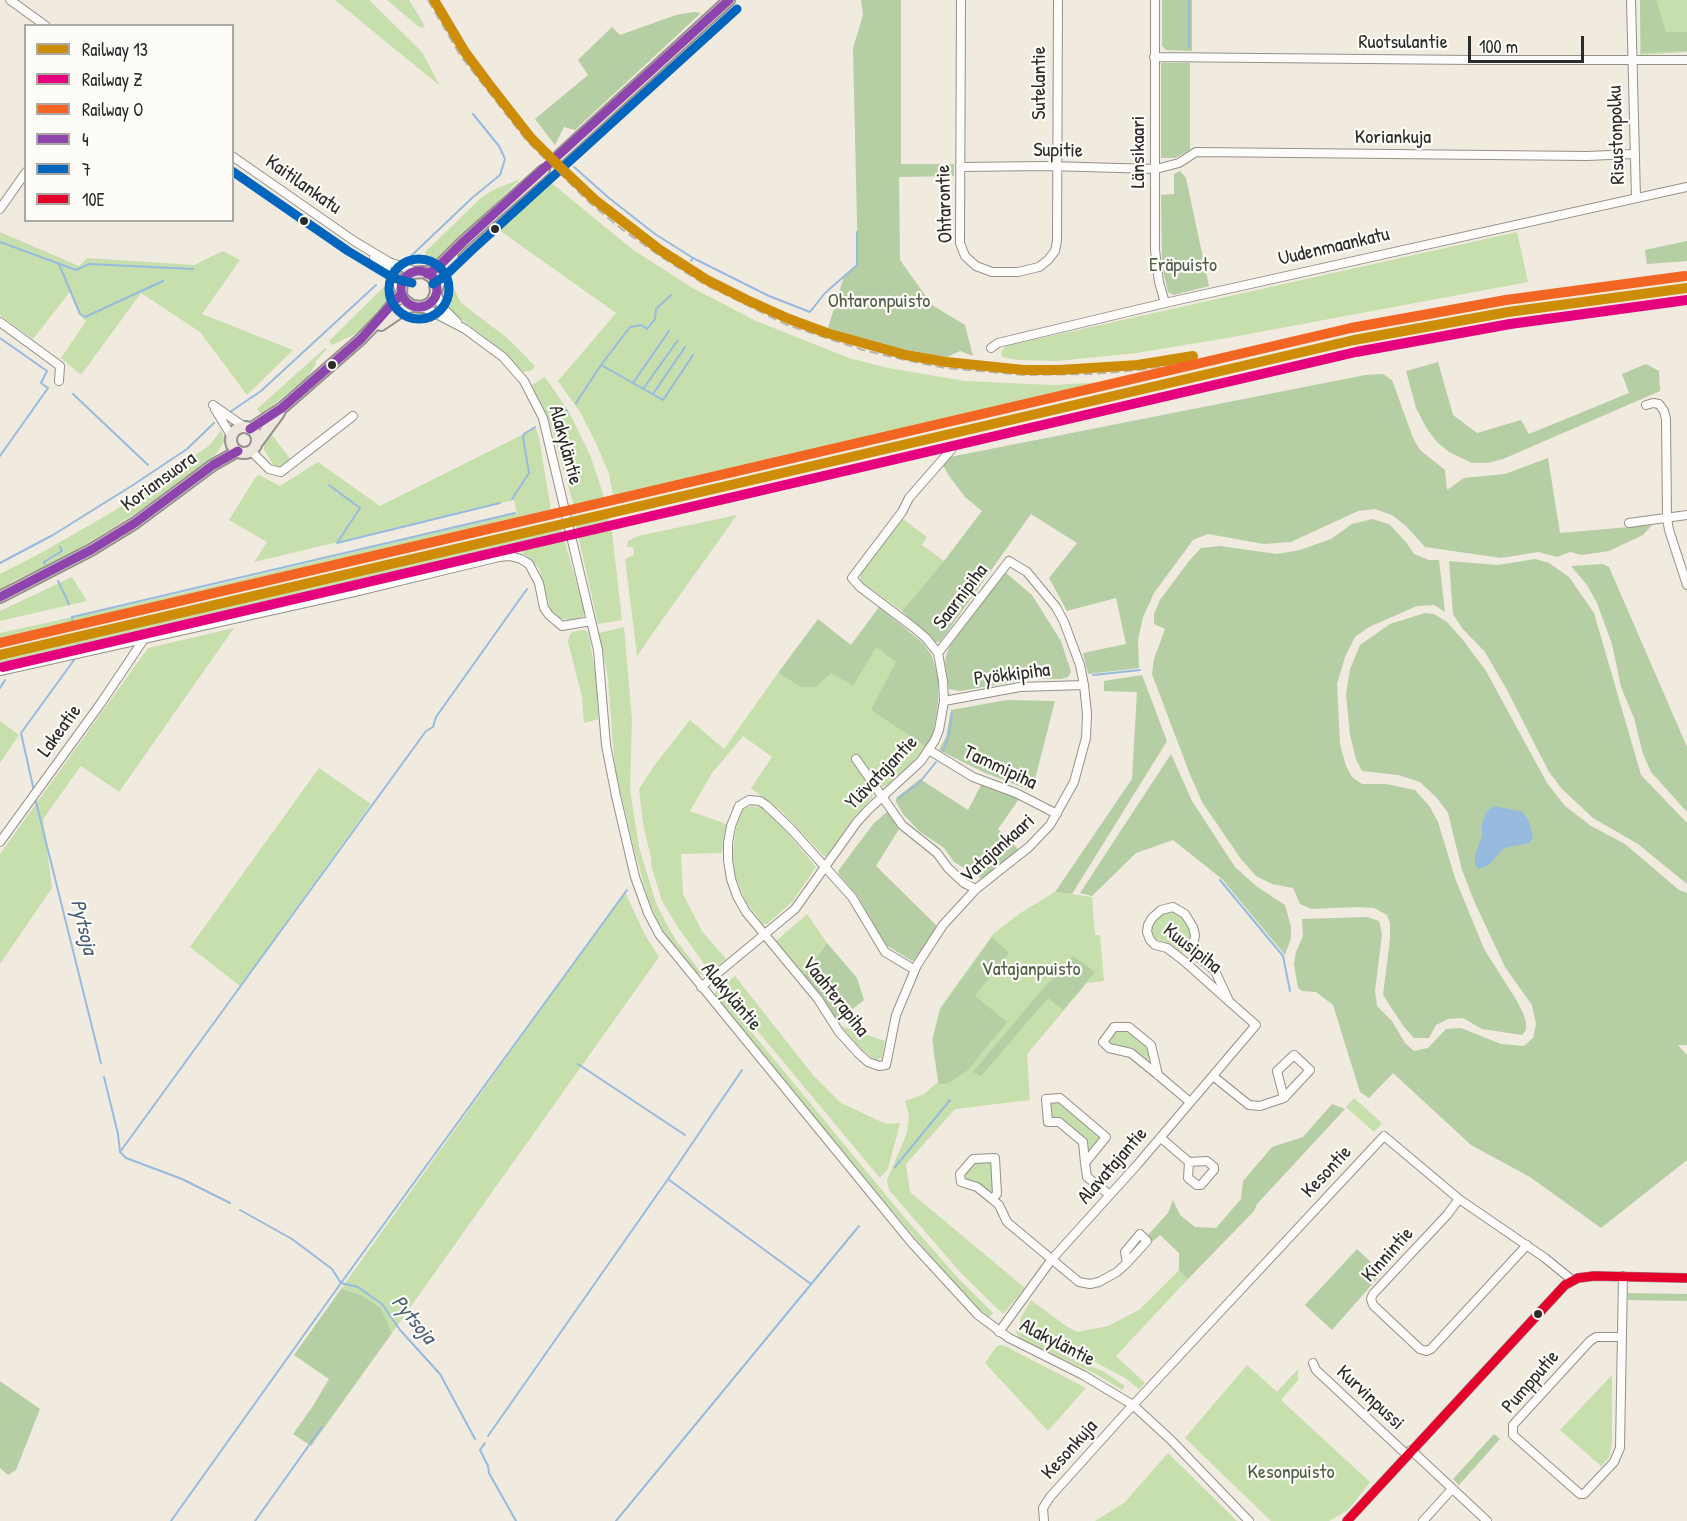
<!DOCTYPE html>
<meta charset="utf-8">
<style>
body{margin:0}
#map{position:relative;width:1687px;height:1521px;overflow:hidden;background:#f0eadf;font-family:"Patrick Hand",sans-serif}
canvas{display:block}
.legend{position:absolute;left:24px;top:24px;width:210px;height:198px;box-sizing:border-box;background:#fdfcf7;border:2px solid #a9a8a5;margin:0;padding:8px 10px;list-style:none;font-size:18px;color:#2b2b2b}
.legend li{display:flex;align-items:center;gap:12px;height:30px}
.legend b{width:30px;border:2px solid #a9a8a5}
.scale{position:absolute;left:1468px;top:36px;width:116px;height:27px;box-sizing:border-box;border:3px solid #2b2b2b;border-top:0;padding-left:8px;font-size:18px;line-height:21px;white-space:nowrap;color:#2b2b2b;-webkit-text-stroke:4px #fdfcf7;paint-order:stroke}
</style>
<div id="map">
<canvas width="1687" height="1521"></canvas>
<ul class="legend">
<li><b style="height:8px;background:#ce8d09"></b>Railway 13</li>
<li><b style="height:8px;background:#e5007d"></b>Railway Z</li>
<li><b style="height:8px;background:#f26522"></b>Railway O</li>
<li><b style="height:8px;background:#8e44ad"></b>4</li>
<li><b style="height:8px;background:#0065bd"></b>7</li>
<li><b style="height:8px;background:#e4002b"></b>10E</li>
</ul>
<div class="scale">100 m</div>
</div>
<script>
const ctx = document.querySelector('canvas').getContext('2d');
ctx.lineJoin = 'round';
function fill(path, color) { ctx.fillStyle = color; ctx.fill(path, 'evenodd'); }
const toPath = rows => new Path2D(rows.map(r => 'M' + r).join(''));
function stroke(path, color, width, dash) { ctx.strokeStyle = color; ctx.lineWidth = width; ctx.lineCap = dash ? 'butt' : 'round'; ctx.setLineDash(dash || []); ctx.stroke(path); }
function write(font, color, halo, rows, align = 'center') {
  ctx.font = font + ' "Patrick Hand",sans-serif'; ctx.lineWidth = 4.5; ctx.setLineDash([]); ctx.textBaseline = 'middle'; ctx.strokeStyle = halo; ctx.fillStyle = color; for (const [text, x, y, turn = 0] of rows) {
    ctx.save(); ctx.translate(x, y); ctx.rotate((+turn || 0) * Math.PI / 180); ctx.textAlign = isNaN(turn) ? turn : align; if (halo) ctx.strokeText(text, 0, 0); ctx.fillText(text, 0, 0); ctx.restore();
  }
}
fill(toPath([
 [335,0,369,0,422,52,440,86],
 [387,0,409,0,425,26,423,28,418,26],
 [1640,0,1687,0,1687,52,1640,55],
 [520,179,437,263,427,257,425,252,481,198,493,190],
 [549,181,632,249,691,287,756,321,849,358,888,368,965,381,1053,385,1125,381,614,502,609,474,596,443,580,412,558,381,616,313,499,230],
 [0,232,79,266,87,258,194,265,223,251,240,260,202,314,293,350,247,395,200,332,141,293,81,375,61,358,86,321,79,314,70,292,33,339,0,315],
 [1517,232,1528,282,1227,338,1136,353,1057,361,1018,360,1002,357,1001,352,1006,346],
 [445,277,452,285,461,303,506,337,535,366,532,370,523,372,493,343,446,308,440,292],
 [391,280,394,296,388,306,364,330,332,345,329,341],
 [325,348,327,349,315,362,316,364,307,377,262,414,257,409],
 [545,377,569,412,590,455,606,503,575,510,551,426,532,385],
 [535,427,539,438,551,510,551,517,0,646,0,633,200,589,517,513,514,500,254,562,267,542,229,520,255,478,259,475,280,486,318,462,380,506,524,434],
 [221,430,225,441,216,454,169,492,88,543,54,563,15,580,0,590,0,574,41,553,114,511,210,445],
 [272,435,291,460,278,468,275,467,264,450,264,444,268,436],
 [737,515,662,620,637,656,625,559,634,555,633,547,627,547,628,541,638,536],
 [608,517,612,532,622,620,598,624,576,526],
 [903,519,927,537,922,545,944,561,902,611,860,581,861,572],
 [561,528,585,613,583,617,577,620,558,619,551,611,539,568,521,551,515,550,0,667,0,658],
 [72,577,87,601,0,621,0,611],
 [624,627,632,719,630,790,639,847,656,903,667,925,678,943,703,975,695,973,677,952,663,931,650,905,634,849,616,772,613,746,608,678,599,633],
 [234,628,119,792,81,766,43,819,52,888,0,964,0,854,148,648],
 [582,630,587,631,589,636,597,684,598,719,584,723,582,697,568,642,569,636,572,632],
 [876,647,896,661,927,747,912,764,885,787,881,786,860,758,874,791,872,798,853,818,827,856,824,856,782,812,751,788,772,757,743,736,712,773,690,811,726,824,722,853,681,854,683,894,702,931,726,959,710,972,677,926,662,901,651,865,651,858,643,824,639,789,654,766,690,720,724,749,778,673,801,687,815,687,832,673],
 [0,721,19,735,0,763],
 [319,768,371,804,240,986,190,947],
 [751,806,763,808,778,822,816,867,792,902,767,924,763,924,746,902,734,873,733,852,736,828,743,809],
 [625,892,645,935,659,957,392,1333,381,1308,361,1295,341,1289],
 [1055,892,1092,897,1095,935,1100,935,1104,981,1087,983,1027,1054,1030,1100,955,1109,906,1164,910,1192,1025,1288,1003,1314,961,1273,889,1190,887,1180,907,1133,909,1115,905,1101,924,1094,938,1082,932,1039,940,1008,994,933,1022,912],
 [1167,910,1172,910,1183,916,1191,933,1192,939,1182,954,1178,952,1169,944,1153,938,1150,931,1153,921],
 [807,914,827,943,804,975,776,941],
 [735,976,813,1075,841,1103,886,1124,900,1123,888,1169,880,1178,726,993,724,988,727,982],
 [716,989,900,1212,958,1278,993,1313,989,1317,973,1304,932,1258,763,1056,718,1002,715,996],
 [841,1026,885,1041,882,1058,876,1060,870,1056,857,1045],
 [1119,1030,1128,1030,1144,1043,1150,1055,1148,1060,1132,1048,1110,1044,1110,1038],
 [1354,1098,1382,1123,1374,1132,1346,1107],
 [1056,1102,1060,1103,1101,1138,1092,1149,1088,1149,1086,1140,1062,1120,1051,1118,1050,1104],
 [987,1161,992,1164,993,1191,992,1192,966,1179,964,1175,973,1164],
 [1179,1270,1188,1279,1116,1356,1145,1383,1139,1389,1125,1378,1088,1358,1029,1332,1020,1324,1020,1319,1031,1300,1066,1326,1077,1332,1108,1326,1139,1310],
 [1015,1330,1104,1372,1125,1386,1122,1390,1094,1373,1033,1346,1019,1338],
 [1000,1345,1005,1346,1086,1388,1048,1431,985,1363,996,1347],
 [1247,1365,1277,1392,1298,1369,1298,1380,1281,1400,1370,1482,1348,1510,1329,1521,1271,1521,1185,1438],
 [1612,1375,1612,1443,1609,1458,1601,1466,1560,1430],
 [1168,1453,1237,1521,1095,1521,1124,1503]
]), '#c7dfad');
fill(toPath([
 [861,0,901,0,901,164,954,164,954,176,899,177,900,260,932,305,965,325,973,356,960,351,947,357,902,349,828,328,844,276,858,265,853,48,863,15],
 [1162,0,1192,0,1192,51,1166,50,1162,46],
 [1640,0,1656,0,1666,32,1687,32,1687,51,1641,53],
 [694,12,701,13,575,130,564,127,555,145,535,119,588,75,578,60,612,27,620,35,676,15],
 [1161,63,1190,63,1190,150,1175,158,1161,158],
 [1180,171,1186,178,1209,286,1174,295,1168,292,1162,266,1161,195,1174,194,1174,174],
 [1687,241,1687,261,1647,264,1645,250],
 [1438,362,1453,415,1477,433,1521,420,1529,434,1629,393,1622,374,1646,364,1659,371,1660,391,1503,459,1487,463,1472,463,1449,452,1437,442,1427,429,1416,408,1406,371],
 [1383,374,1392,380,1413,438,1420,450,1445,470,1447,490,1464,478,1505,474,1548,458,1560,533,1652,525,1643,535,1609,551,1582,555,1570,552,1557,557,1538,552,1501,558,1425,547,1406,526,1392,515,1375,509,1358,511,1291,542,1264,544,1208,534,1193,540,1154,593,1143,617,1138,640,1139,668,1088,674,1083,653,1126,644,1116,598,1067,611,1049,578,1077,543,1031,514,940,642,934,642,902,611,944,561,982,511,965,497,949,476,943,465,950,457,1365,375],
 [1372,519,1389,524,1406,542,1414,554,1429,560,1439,560,1445,612,1434,605,1417,606,1369,627,1355,637,1345,657,1337,684,1340,744,1346,766,1352,777,1362,784,1386,784,1415,790,1430,807,1438,822,1455,878,1484,949,1517,1001,1523,1013,1526,1022,1526,1030,1522,1035,1482,1029,1463,1018,1448,1019,1436,1025,1429,1038,1414,1038,1404,1027,1383,995,1390,939,1390,923,1387,915,1374,908,1356,907,1312,909,1300,904,1293,888,1272,884,1256,876,1241,859,1202,802,1189,772,1152,674,1154,659,1165,629,1154,624,1154,614,1160,600,1189,561,1201,548,1220,546,1277,554,1300,550,1331,539,1352,524],
 [1535,559,1549,563,1569,577,1594,613,1641,775,1687,823,1687,884,1638,844,1593,818,1562,789,1549,772,1507,690,1485,652,1462,628,1453,614,1449,561,1498,565],
 [1603,564,1609,567,1687,747,1687,812,1651,772,1643,754,1634,718,1621,687,1612,644,1597,603,1587,585,1571,566],
 [1005,572,1032,595,1061,641,1071,672,1068,677,1061,679,1031,679,960,691,949,689,945,660,949,647],
 [879,607,924,644,932,656,938,678,938,704,933,735,927,747,871,710,896,662,876,647,853,686,832,673,815,687,801,687,778,673,818,619,851,645],
 [1425,613,1434,614,1447,622,1463,640,1486,671,1547,783,1565,806,1591,826,1625,844,1679,890,1687,893,1687,1045,1678,1045,1687,1055,1687,1160,1601,1228,1530,1177,1471,1145,1393,1073,1369,1098,1360,1092,1333,1005,1316,992,1302,991,1298,988,1294,964,1296,952,1303,936,1302,919,1367,917,1379,921,1382,934,1375,991,1377,1006,1392,1021,1405,1043,1414,1051,1428,1048,1446,1029,1461,1028,1501,1044,1524,1046,1533,1038,1536,1024,1532,1005,1505,967,1474,901,1462,870,1448,813,1437,798,1420,782,1398,775,1362,771,1356,759,1350,735,1346,694,1350,669,1360,645,1390,624],
 [1142,675,1167,741,1072,894,1055,892,1132,779,1137,692,1104,691,1104,681],
 [1007,700,1055,701,1032,791,983,772,939,750,946,737,951,710],
 [1171,754,1192,801,1235,867,1256,886,1285,905,1291,927,1291,938,1285,955,1222,879,1173,840,1136,853,1092,896,1080,893],
 [920,779,968,810,981,785,1019,799,998,829,1020,851,982,879,954,862,944,848,919,831,903,814,896,802,896,798],
 [888,811,899,829,876,866,937,926,916,959,912,961,886,945,857,895,839,874,838,871,874,823],
 [992,937,1009,953,975,996,1007,1022,968,1070,949,1083,939,1084,934,1054,933,1039,941,1008],
 [827,943,857,978,864,1000,837,1021,804,975],
 [1073,956,1095,972,1063,1010,1048,998,981,1076,973,1072,1041,991],
 [1332,1104,1345,1109,1257,1204,1254,1211,1188,1279,1179,1270,1179,1253,1160,1235,1152,1242,1147,1236,1168,1213,1173,1200,1180,1215,1195,1227,1216,1228,1241,1199,1243,1181,1272,1147,1303,1137],
 [1357,1249,1382,1273,1332,1330,1305,1305],
 [341,1289,361,1295,381,1308,392,1333,311,1446,293,1434,313,1406,329,1379,294,1355],
 [1628,1293,1687,1294,1687,1301,1628,1300],
 [0,1381,40,1409,16,1470,8,1475,0,1468],
 [1494,1434,1500,1439,1459,1485,1453,1479]
]), '#b5cea3');
fill(toPath([
 [1494,806,1523,812,1529,821,1533,837,1530,843,1504,848,1489,865,1479,869,1475,865,1475,855,1482,835,1482,824,1486,812]
]), '#97bbdf');
stroke(toPath([
 [1189,0,1189,48],
 [574,167,609,198,655,234,693,258,691,261],
 [0,242,76,270,89,264,193,269],
 [411,256,472,198,500,175,505,159,499,146,473,114],
 [693,258,769,296,810,312,825,293,857,265,857,232],
 [59,264,80,314,85,317,163,281],
 [0,338,47,371,41,383,48,388,0,456],
 [601,365,663,400,693,355],
 [633,383,669,331],
 [643,389,678,340],
 [73,394,148,465],
 [653,394,685,347],
 [576,403,601,365,630,327,641,325,647,329,655,319,656,309,671,295],
 [230,412,261,391,376,285],
 [553,419,567,410],
 [329,485,360,508,337,543,500,503],
 [512,499,529,473,523,437,524,434,535,427],
 [0,563,53,535,133,485,187,449,214,423],
 [45,564,44,562,62,551,60,547],
 [58,581,69,604],
 [0,644,74,627,72,617,515,513],
 [78,644,78,647],
 [1093,675,1140,670],
 [0,688,5,680],
 [943,751,949,735,952,713],
 [34,791,21,733,74,660],
 [35,798,101,1063],
 [899,798,920,782,936,762],
 [1220,880,1283,956,1290,991],
 [578,1064,685,1135],
 [104,1077,118,1134,120,1152,126,1158,182,1179,230,1203],
 [120,1152,426,731,433,727,436,717,527,589],
 [895,1167,950,1100],
 [668,1179,811,1284],
 [240,1210,292,1239,332,1269,341,1283,358,1287,382,1304,400,1330,440,1374,475,1439],
 [488,1436,668,1179,742,1070],
 [485,1443,480,1450,488,1466,489,1473,516,1521],
 [171,1521,341,1283,627,890],
 [255,1521,322,1427],
 [616,1521,859,1226]
]), '#97bbdf', 2);
stroke(toPath([
 [544,170,559,156]
]), '#c9c4bb', 10, [10, 5]);
const minor = toPath([
 [10,0,46,26],
 [961,0,960,243,965,256,976,266,992,272,1018,272,1039,267,1048,260,1055,251,1057,241,1058,0],
 [1155,0,1155,250,1159,282,1165,303],
 [1631,0,1636,198],
 [1154,57,1473,60,1687,60],
 [232,156,354,241,389,262,414,271],
 [960,167,1047,166,1156,169,1179,163,1196,152,1587,156,1634,154],
 [0,209,26,172],
 [374,258,392,274,400,290],
 [436,293,442,307,457,322],
 [423,307,465,329,503,357,524,381,543,418,598,650,606,745,616,796,635,877,648,913,659,934,911,1242,978,1315,1009,1338,1083,1375,1133,1405,1171,1440,1249,1521],
 [0,322,60,366,59,381],
 [991,348,998,343,1165,303,1687,187],
 [213,405,246,428],
 [1646,405,1653,403,1659,404,1664,411,1666,419,1667,518,1669,530,1687,585],
 [215,409,232,437],
 [251,451,269,469,281,472,353,416],
 [1629,523,1687,515],
 [0,671,350,593,499,557,510,556,521,559,529,564,539,583,544,608,549,615,562,626,591,621],
 [944,701,1020,687,1084,685],
 [929,750,973,777,1016,793,1057,814],
 [856,759,902,825,937,853,948,868,964,883,976,889],
 [0,842,101,703,144,639],
 [915,970,885,952,852,897,791,829,766,805,760,801,749,800,739,806,731,826,728,843,728,860,731,879,737,896,746,912,818,999,839,1032,858,1053,868,1062,879,1066,886,1065,896,1015,917,965,943,925,966,900,976,889,1029,847,1050,825,1074,782,1086,738,1087,714,1084,685,1080,665,1064,622,1056,607,1027,572,1009,561,938,653],
 [701,987,795,909,857,822,869,809,921,761,935,740,939,730,944,701,943,681,938,653,926,638,913,627,860,587,852,578,902,512,909,498,951,450],
 [1158,1075,1151,1045,1129,1027,1114,1027,1103,1042,1109,1048,1131,1053,1158,1075,1190,1102],
 [1213,1076,1249,1105,1260,1106,1284,1098,1310,1070,1294,1055,1277,1071,1284,1098],
 [1161,1138,1189,1162,1207,1161,1214,1167,1214,1170,1201,1185,1197,1185,1188,1178,1189,1162],
 [1085,1163,1106,1137,1060,1098,1046,1099,1048,1122,1059,1122,1083,1142,1085,1163,1087,1177,1110,1195],
 [992,1199,997,1194,995,1158,973,1159,960,1174,961,1182,977,1187,992,1199,999,1205,1007,1222,1079,1282,1090,1284,1099,1282,1117,1272,1127,1263,1147,1241,1140,1234,1125,1252,1127,1263],
 [1459,1199,1447,1215,1373,1294,1371,1299,1373,1305,1420,1349,1426,1351,1431,1349,1527,1245],
 [999,1332,1052,1259,1137,1165,1256,1025,1232,1004,1184,961,1167,948,1155,945,1150,940,1147,932,1148,925,1152,918,1161,910,1173,907,1185,914,1193,927,1195,935,1192,952,1215,971,1229,1001],
 [1622,1337,1596,1337,1590,1341,1513,1425,1513,1435,1580,1494,1584,1494,1614,1462,1620,1448,1623,1276],
 [1313,1363,1316,1370,1407,1455],
 [1411,1450,1487,1521],
 [1044,1521,1043,1508,1050,1497,1122,1417,1384,1136,1459,1199,1545,1258,1572,1280],
 [1347,1521,1565,1285,1578,1278,1594,1276,1687,1278],
 [1423,1521,1452,1489]
]);
const major = toPath([
 [559,156,729,0],
 [427,274,438,267,463,242,544,170],
 [437,288,444,272,453,258],
 [381,325,406,308,412,306,423,307,432,302,436,293,435,282,432,277,424,272,410,273,402,281,401,294,403,299,412,306],
 '231 440a13 13 0 1 1 26 0a13 13 0 1 1-26 0Z',
 [250,429,282,408,361,339,384,315,401,294],
 [257,443,279,413],
 [0,597,91,550,135,523,213,465,238,451]
]);
stroke(minor, '#94918b', 10);
stroke(major, '#94918b', 14);
stroke(minor, '#fdfcfa', 8);
stroke(major, '#ede6dd', 10);
stroke(toPath([
 [428,0,460,55,527,141,591,204,623,230,657,254,704,284,787,325,863,350,905,360,945,368,1024,375,1092,374,1139,370,1182,363,1507,300,1687,277]
]), '#b4b4b2', 2, [9, 4.5]);
stroke(toPath([
 '401 289a18 18 0 1 1 36 0a18 18 0 1 1-36 0Z',
 [427,274,438,267,463,242,729,0],
 [250,429,282,408,361,339,401,294],
 [0,597,91,550,135,523,213,465,238,451]
]), '#8e44ad', 9);
stroke(toPath([
 [232,171,348,251,393,278,412,283],
 '389 289a30 30 0 1 1 60 0a30 30 0 1 1-60 0Z',
 [433,284,446,275,471,251,737,9]
]), '#0065bd', 9);
stroke(toPath([
 [1347,1521,1565,1285,1578,1278,1594,1276,1687,1278]
]), '#e4002b', 9);
stroke(toPath([
 [434,0,465,52,488,83,531,138,561,168,595,200,660,250,707,280,747,300,789,319,827,333,906,355,946,362,1024,370,1059,370,1138,365,1193,356],
 [0,655,1354,340,1508,312,1687,288]
]), '#ce8d09', 10);
stroke(toPath([
 [3,667,1356,352,1510,324,1687,300]
]), '#e5007d', 10);
stroke(toPath([
 [0,643,1351,328,1506,300,1685,276]
]), '#f26522', 10);
for (const [x, y, r, color] of [
 [304,221,5,"#2b2b2b"],
 [495,229,5,"#2b2b2b"],
 [332,365,5,"#2b2b2b"],
 [1538,1314,5,"#2b2b2b"]
]) { const dot = new Path2D(); dot.arc(x, y, r, 0, 2 * Math.PI); ctx.fillStyle = color; ctx.fill(dot); stroke(dot, '#fdfcf7', 2); }
write('20px', '#2b2b2b', '#fdfcf7', [
 ["Ruotsulantie",1403,43],
 ["Sutelantie",1040,83,-90],
 ["Risustonpolku",1617,135,-92],
 ["Koriankuja",1393,138],
 ["Supitie",1058,151,1],
 ["Länsikaari",1139,152,-90],
 ["Kaitilankatu",303,185,35],
 ["Ohtarontie",945,204,-92],
 ["Uudenmaankatu",1334,247,-13],
 ["Alakyläntie",565,445,75],
 ["Koriansuora",159,482,-36],
 ["Saarnipiha",961,597,-53],
 ["Pyökkipiha",1012,675,-7],
 ["Lakeatie",60,731,-54],
 ["Tammipiha",1000,768,25],
 ["Ylävatajantie",882,773,-46],
 ["Vatajankaari",998,849,-42],
 ["Kuusipiha",1192,949,38],
 ["Alakyläntie",731,997,50],
 ["Vaahterapiha",835,997,52],
 ["Alavatajantie",1113,1166,-49],
 ["Kesontie",1327,1172,-47],
 ["Kinnintie",1388,1255,-48],
 ["Alakyläntie",1057,1343,27],
 ["Pumpputie",1531,1382,-49],
 ["Kurvinpussi",1370,1398,43],
 ["Kesonkuja",1070,1450,-48]
]);
write('20px', '#505e46', '#fdfcf7', [
 ["Eräpuisto",1183,266],
 ["Ohtaronpuisto",879,302],
 ["Vatajanpuisto",1031,970],
 ["Kesonpuisto",1291,1473]
]);
write('italic 21px', '#475d73', '#fdfcf7', [
 ["Pytsoja",83,927,76],
 ["Pytsoja",413,1320,50]
]);
</script>
